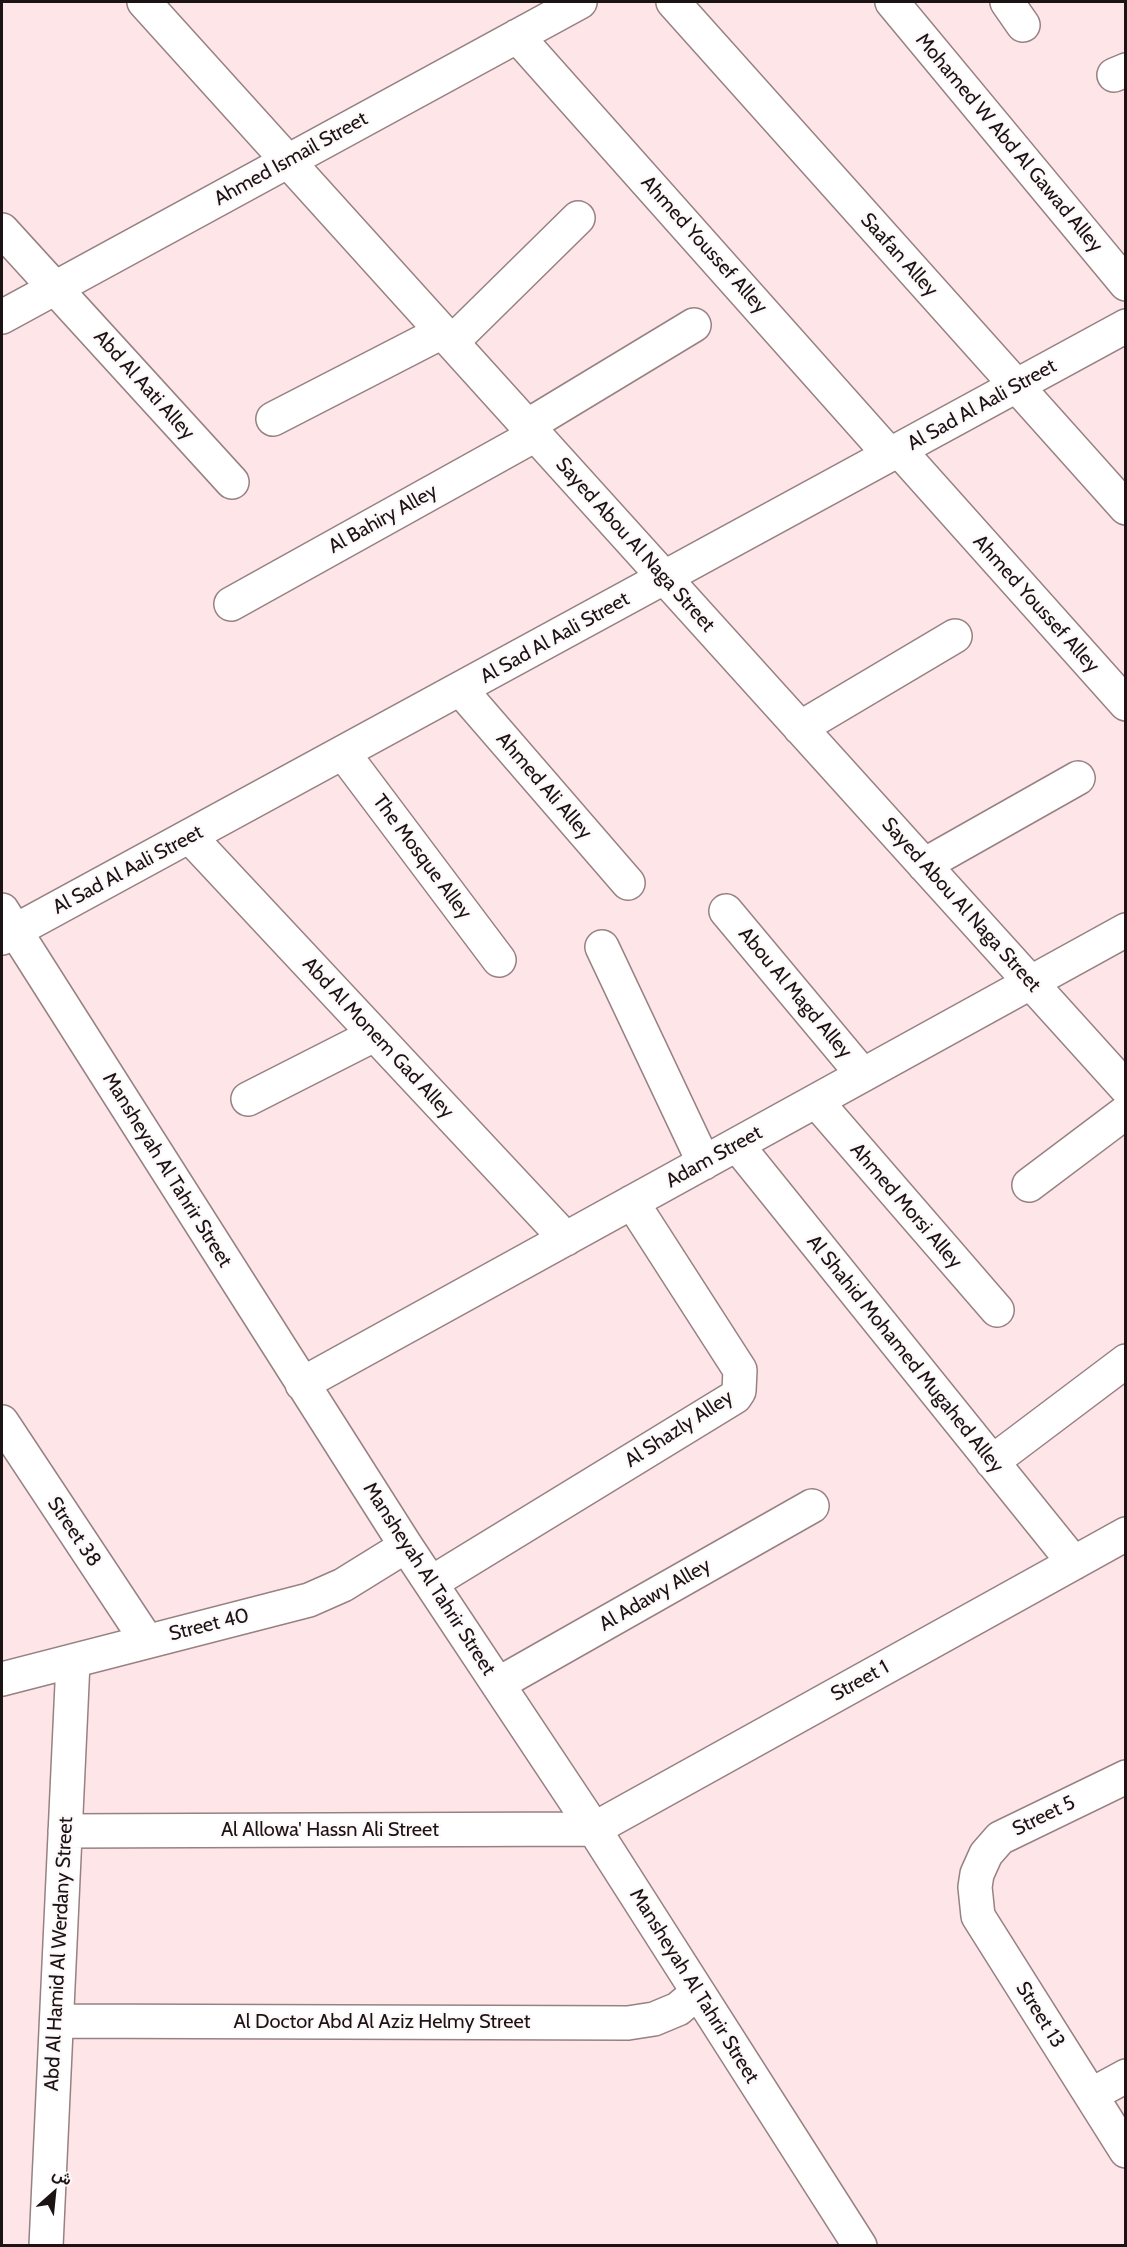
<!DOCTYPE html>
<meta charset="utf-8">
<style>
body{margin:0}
#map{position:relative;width:1127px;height:2247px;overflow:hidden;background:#fee5e8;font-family:Cabin,Vazirmatn,sans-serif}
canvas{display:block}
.frame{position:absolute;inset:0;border:3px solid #1c1314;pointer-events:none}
.north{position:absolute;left:24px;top:2163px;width:60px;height:60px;-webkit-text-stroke:4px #fdf8f9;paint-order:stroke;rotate:27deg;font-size:16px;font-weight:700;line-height:24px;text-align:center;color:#1c1314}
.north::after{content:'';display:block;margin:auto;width:21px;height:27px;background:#1c1314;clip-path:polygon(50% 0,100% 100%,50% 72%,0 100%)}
</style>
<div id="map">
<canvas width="1127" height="2247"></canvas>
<div class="frame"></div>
<div class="north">ش</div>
</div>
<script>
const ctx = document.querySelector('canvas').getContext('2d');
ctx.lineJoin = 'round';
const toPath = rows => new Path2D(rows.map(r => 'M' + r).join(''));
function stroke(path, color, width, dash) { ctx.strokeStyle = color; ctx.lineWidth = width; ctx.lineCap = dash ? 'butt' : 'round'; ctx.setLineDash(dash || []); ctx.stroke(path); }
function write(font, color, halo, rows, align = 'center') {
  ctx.font = font + ' Cabin,sans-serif'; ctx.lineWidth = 4.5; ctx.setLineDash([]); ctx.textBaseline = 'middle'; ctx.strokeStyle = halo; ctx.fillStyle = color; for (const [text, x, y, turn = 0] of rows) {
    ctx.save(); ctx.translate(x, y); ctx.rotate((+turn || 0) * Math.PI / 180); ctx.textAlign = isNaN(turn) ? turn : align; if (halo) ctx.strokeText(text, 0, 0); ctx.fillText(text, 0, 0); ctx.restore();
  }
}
const minor = toPath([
 [144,2,1126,1088],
 [673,2,1126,508],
 [892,2,1126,284],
 [1007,2,1023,25],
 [517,36,890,455],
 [1114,75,1126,70],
 [2,230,232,482],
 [2,317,580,2],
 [452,342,578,218],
 [273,419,442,332],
 [527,426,694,325],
 [899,450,1126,704],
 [231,604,535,435],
 [461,690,628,883],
 [800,728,955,636],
 [344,754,499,960],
 [191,838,566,1239],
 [924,865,1078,778],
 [2,910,406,1546,594,1829,860,2246],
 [726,911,863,1075],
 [2,938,1126,326],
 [602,947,704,1163],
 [248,1099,374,1035],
 [816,1101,997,1310],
 [737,1145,1074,1563],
 [1029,1185,1126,1112],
 [302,1384,1126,930],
 [2,1422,147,1641],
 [992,1462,1126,1361],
 [431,1583,735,1397,739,1391,740,1370,632,1202],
 [2,1679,309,1600,343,1585,406,1546],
 [498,1684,812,1506],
 [1126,1777,1000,1838,986,1854,977,1874,975,1887,978,1916,1126,2151],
 [65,1831,594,1829,1126,1534],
 [57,2021,628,2023,654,2019,678,2009,698,1992],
 [1091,2095,1126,2076],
 [46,2246,73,1662]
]);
stroke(minor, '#978183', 36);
stroke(minor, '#fff', 33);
write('20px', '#1c1314', '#fdf8f9', [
 ["Mohamed W Abd Al Gawad Alley",1009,143,50],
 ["Ahmed Ismail Street",291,159,-29],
 ["Ahmed Youssef Alley",704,245,48],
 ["Saafan Alley",899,255,48],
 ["Abd Al Aati Alley",144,385,48],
 ["Al Sad Al Aali Street",982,405,-29],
 ["Al Bahiry Alley",383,519,-29],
 ["Sayed Abou Al Naga Street",635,545,48],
 ["Ahmed Youssef Alley",1036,604,48],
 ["Al Sad Al Aali Street",555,638,-29],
 ["Ahmed Ali Alley",544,786,49],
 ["The Mosque Alley",422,857,53],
 ["Al Sad Al Aali Street",128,870,-28],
 ["Sayed Abou Al Naga Street",961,905,48],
 ["Abou Al Magd Alley",795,993,50],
 ["Abd Al Monem Gad Alley",378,1038,47],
 ["Adam Street",714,1157,-29],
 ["Mansheyah Al Tahrir Street",167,1170,58],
 ["Ahmed Morsi Alley",906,1206,49],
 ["Al Shahid Mohamed Mugahed Alley",905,1354,51],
 ["Al Shazly Alley",679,1429,-33],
 ["Street 38",74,1532,56],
 ["Mansheyah Al Tahrir Street",429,1579,57],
 ["Al Adawy Alley",655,1595,-30],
 ["Street 40",209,1625,-14],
 ["Street 1",860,1681,-29],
 ["Street 5",1044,1816,-26],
 ["Al Allowa' Hassn Ali Street",330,1830],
 ["Abd Al Hamid Al Werdany Street",59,1954,-87],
 ["Mansheyah Al Tahrir Street",694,1986,58],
 ["Street 13",1040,2015,58],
 ["Al Doctor Abd Al Aziz Helmy Street",382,2022]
]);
</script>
